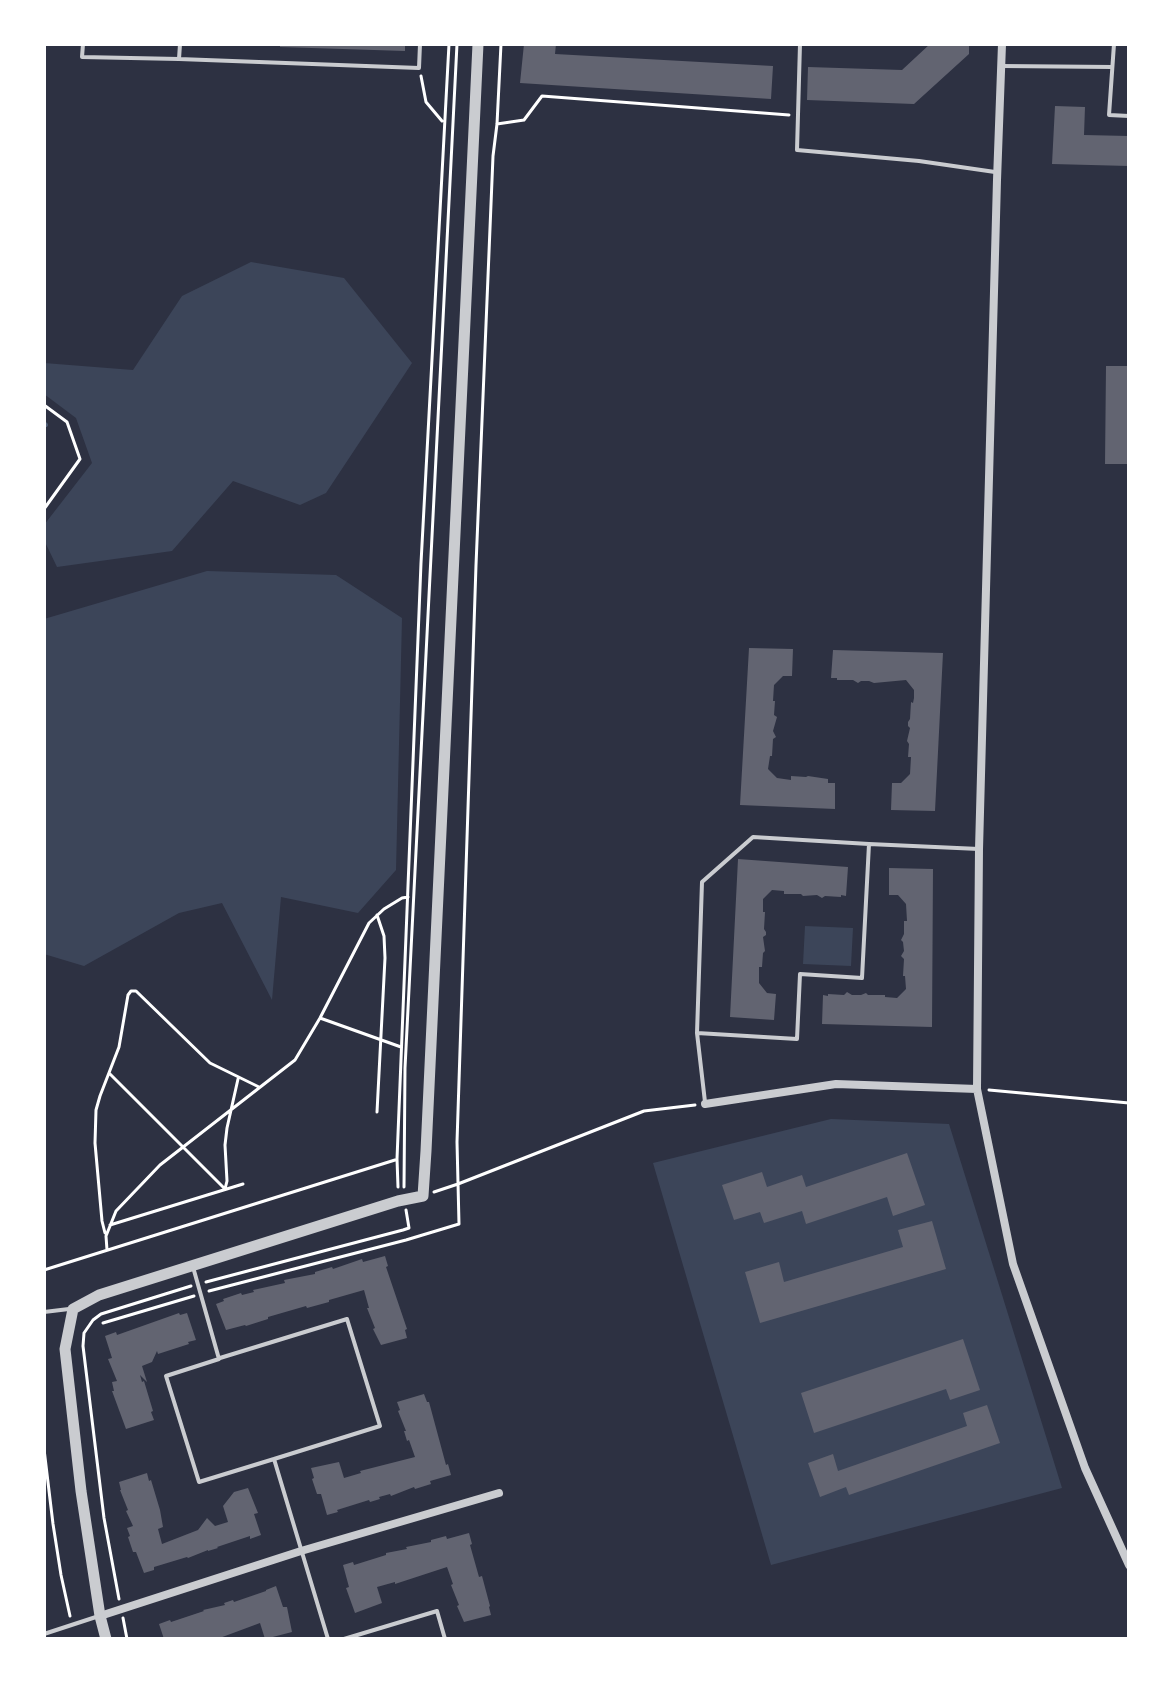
<!DOCTYPE html>
<style>
body{margin:0}
#map{position:relative;width:1173px;height:1683px;overflow:hidden;background:#2d3142;font-family:"PT Sans",sans-serif}
canvas{display:block}
.frame{position:absolute;inset:0;border:46px solid #fff;pointer-events:none}
</style>
<div id="map">
<canvas width="1173" height="1683"></canvas>
<div class="frame"></div>
</div>
<script>
const ctx = document.querySelector('canvas').getContext('2d');
ctx.lineJoin = 'round';
function fill(path, color) { ctx.fillStyle = color; ctx.fill(path, 'evenodd'); }
const toPath = rows => new Path2D(rows.map(r => 'M' + r).join(''));
function stroke(path, color, width, dash) { ctx.strokeStyle = color; ctx.lineWidth = width; ctx.lineCap = dash ? 'butt' : 'round'; ctx.setLineDash(dash || []); ctx.stroke(path); }
fill(toPath([
 [251,262,344,278,412,363,326,493,300,505,233,481,172,551,57,567,44,540,44,525,92,463,76,418,44,394,44,363,133,370,182,296],
 [207,571,336,575,402,618,396,870,358,913,281,897,272,1000,222,903,179,913,84,966,44,954,44,619],
 [805,926,853,928,851,966,803,964],
 [831,1119,949,1124,1062,1488,771,1565,653,1163]
]), '#3c4559');
stroke(toPath([
 [44,423,46,425]
]), '#4f5d75', 4);
fill(toPath([
 [280,44,405,44,405,51,280,47],
 [524,44,556,44,555,54,773,66,771,99,520,83],
 [930,44,969,44,969,54,914,104,807,100,808,67,902,70],
 [1055,106,1085,107,1084,135,1129,136,1129,166,1052,164],
 [1106,366,1128,366,1129,464,1105,464],
 [749,648,793,649,792,676,783,676,774,685,773,701,775,701,774,715,777,717,773,731,776,737,773,739,772,756,770,756,768,769,777,778,791,780,791,776,806,777,808,776,828,779,828,783,835,783,835,809,740,805],
 [833,650,943,653,935,811,891,810,892,783,901,783,910,774,911,757,908,757,909,744,907,741,910,728,908,726,908,722,910,719,911,702,913,703,914,698,914,690,906,680,874,683,869,681,861,681,858,683,853,680,837,680,837,678,831,678],
 [738,859,848,867,846,896,841,895,841,897,825,896,822,898,817,895,803,896,801,894,784,894,784,891,772,890,763,899,763,912,765,912,764,929,766,932,766,935,763,937,765,951,763,953,762,967,759,967,759,983,767,993,776,994,774,1020,730,1017],
 [889,868,933,869,932,1027,822,1024,823,995,828,996,828,994,844,995,847,992,852,995,861,995,866,993,868,995,885,995,885,997,897,998,906,989,905,976,903,976,904,959,901,956,904,951,903,942,901,940,904,934,904,921,907,921,906,904,898,895,889,895],
 [907,1153,925,1205,893,1216,887,1197,806,1224,802,1211,764,1223,760,1212,734,1220,722,1185,762,1172,767,1187,802,1175,806,1187],
 [932,1221,946,1269,760,1323,745,1272,779,1262,784,1282,903,1247,898,1230],
 [385,1256,388,1266,386,1267,407,1329,405,1330,407,1338,381,1345,373,1329,375,1328,367,1308,369,1308,364,1290,329,1300,329,1302,307,1308,306,1306,268,1317,268,1319,246,1326,245,1325,226,1330,216,1304,224,1301,223,1299,241,1293,242,1295,254,1292,253,1290,285,1283,284,1280,315,1274,315,1272,332,1267,333,1269,362,1259,363,1262],
 [179,1313,180,1315,187,1313,196,1340,188,1342,189,1344,158,1354,157,1351,152,1362,142,1366,147,1382,140,1375,142,1382,144,1381,153,1411,151,1412,154,1420,126,1429,112,1391,114,1391,112,1382,117,1381,108,1359,112,1358,105,1336,116,1332,117,1335],
 [963,1339,980,1390,950,1400,946,1389,814,1433,801,1393],
 [424,1394,427,1402,429,1402,446,1465,448,1464,451,1475,430,1481,431,1484,415,1489,414,1487,391,1496,390,1494,379,1497,380,1499,370,1502,369,1500,337,1510,338,1512,327,1515,321,1494,317,1494,312,1479,314,1478,311,1468,339,1462,344,1478,361,1473,360,1471,415,1457,409,1440,407,1441,404,1431,406,1431,398,1411,400,1410,397,1402],
 [987,1405,1000,1443,849,1495,846,1487,820,1497,808,1463,833,1454,838,1471,967,1426,963,1413],
 [147,1473,149,1481,151,1480,160,1510,163,1527,158,1529,162,1544,198,1530,207,1518,215,1526,228,1522,223,1506,234,1492,248,1488,258,1513,254,1514,261,1535,250,1539,250,1536,217,1547,218,1548,208,1551,208,1550,188,1558,187,1557,154,1567,154,1570,144,1573,136,1552,133,1552,128,1537,130,1536,127,1528,133,1526,126,1511,128,1510,120,1490,121,1490,119,1482],
 [469,1533,472,1544,470,1545,479,1577,482,1576,490,1606,489,1607,491,1615,464,1622,457,1606,459,1605,451,1585,453,1584,447,1567,395,1584,395,1582,377,1587,382,1603,355,1613,346,1588,349,1587,343,1565,353,1562,354,1565,386,1555,386,1553,407,1549,406,1547,431,1542,431,1540,446,1536,447,1539],
 [276,1586,283,1607,287,1607,292,1632,265,1639,260,1623,217,1639,164,1639,159,1624,170,1620,171,1622,204,1611,203,1610,225,1605,224,1603,233,1600,234,1602,266,1591,266,1590]
]), '#626471');
stroke(toPath([
 [421,76,426,102,442,121],
 [497,124,524,120,542,96,789,115],
 [44,405,67,422,80,459,44,509],
 [377,915,384,936,385,958,377,1112],
 [320,1018,401,1047],
 [109,1073,225,1189],
 [989,1090,1129,1103],
 [398,1187,397,1159,421,563,449,44],
 [404,1187,405,1068,457,44],
 [225,1189,227,1181,225,1145,227,1128,238,1079],
 [434,1192,458,1184,644,1111,695,1105],
 [110,1225,243,1184],
 [105,1233,102,1221,95,1143,96,1110,100,1096,119,1047,128,995,131,991,136,991,210,1063,259,1087],
 [107,1250,106,1236,116,1211,160,1165,295,1060,320,1018,369,923,384,909,402,898,408,897],
 [44,1270,395,1160],
 [206,1282,403,1230,409,1228,406,1210],
 [209,1291,406,1240,459,1224,457,1142,476,565,493,156,497,124,501,44],
 [103,1323,194,1296],
 [44,1449,53,1524,61,1575,70,1616],
 [119,1599,104,1518,83,1346,84,1333,93,1320,101,1314,191,1286],
 [123,1618,127,1639]
]), '#fff', 3);
stroke(toPath([
 [83,44,82,57,179,59,180,44],
 [800,44,797,150,919,161,995,172],
 [865,44,888,44],
 [1114,44,1109,115,1129,116],
 [179,59,419,68,420,44],
 [1002,66,1112,67],
 [697,1033,797,1039,800,974,862,978,869,844],
 [705,1102,697,1033,702,882,753,837,869,844,979,849],
 [193,1267,219,1359,166,1376,199,1482,274,1459,328,1639],
 [44,1312,69,1309],
 [220,1358,347,1319,380,1426,274,1459],
 [44,1634,99,1616],
 [344,1639,437,1611,445,1639]
]), '#caccd0', 4);
stroke(toPath([
 [1002,44,997,180,979,849,977,1089,1013,1264,1085,1468,1129,1565],
 [705,1104,836,1084,977,1089],
 [100,1616,301,1551,499,1493]
]), '#caccd0', 8);
stroke(toPath([
 [106,1639,100,1616,81,1491,65,1349,73,1309,99,1295,398,1201,423,1196,426,1151,478,44]
]), '#caccd0', 11);
</script>
